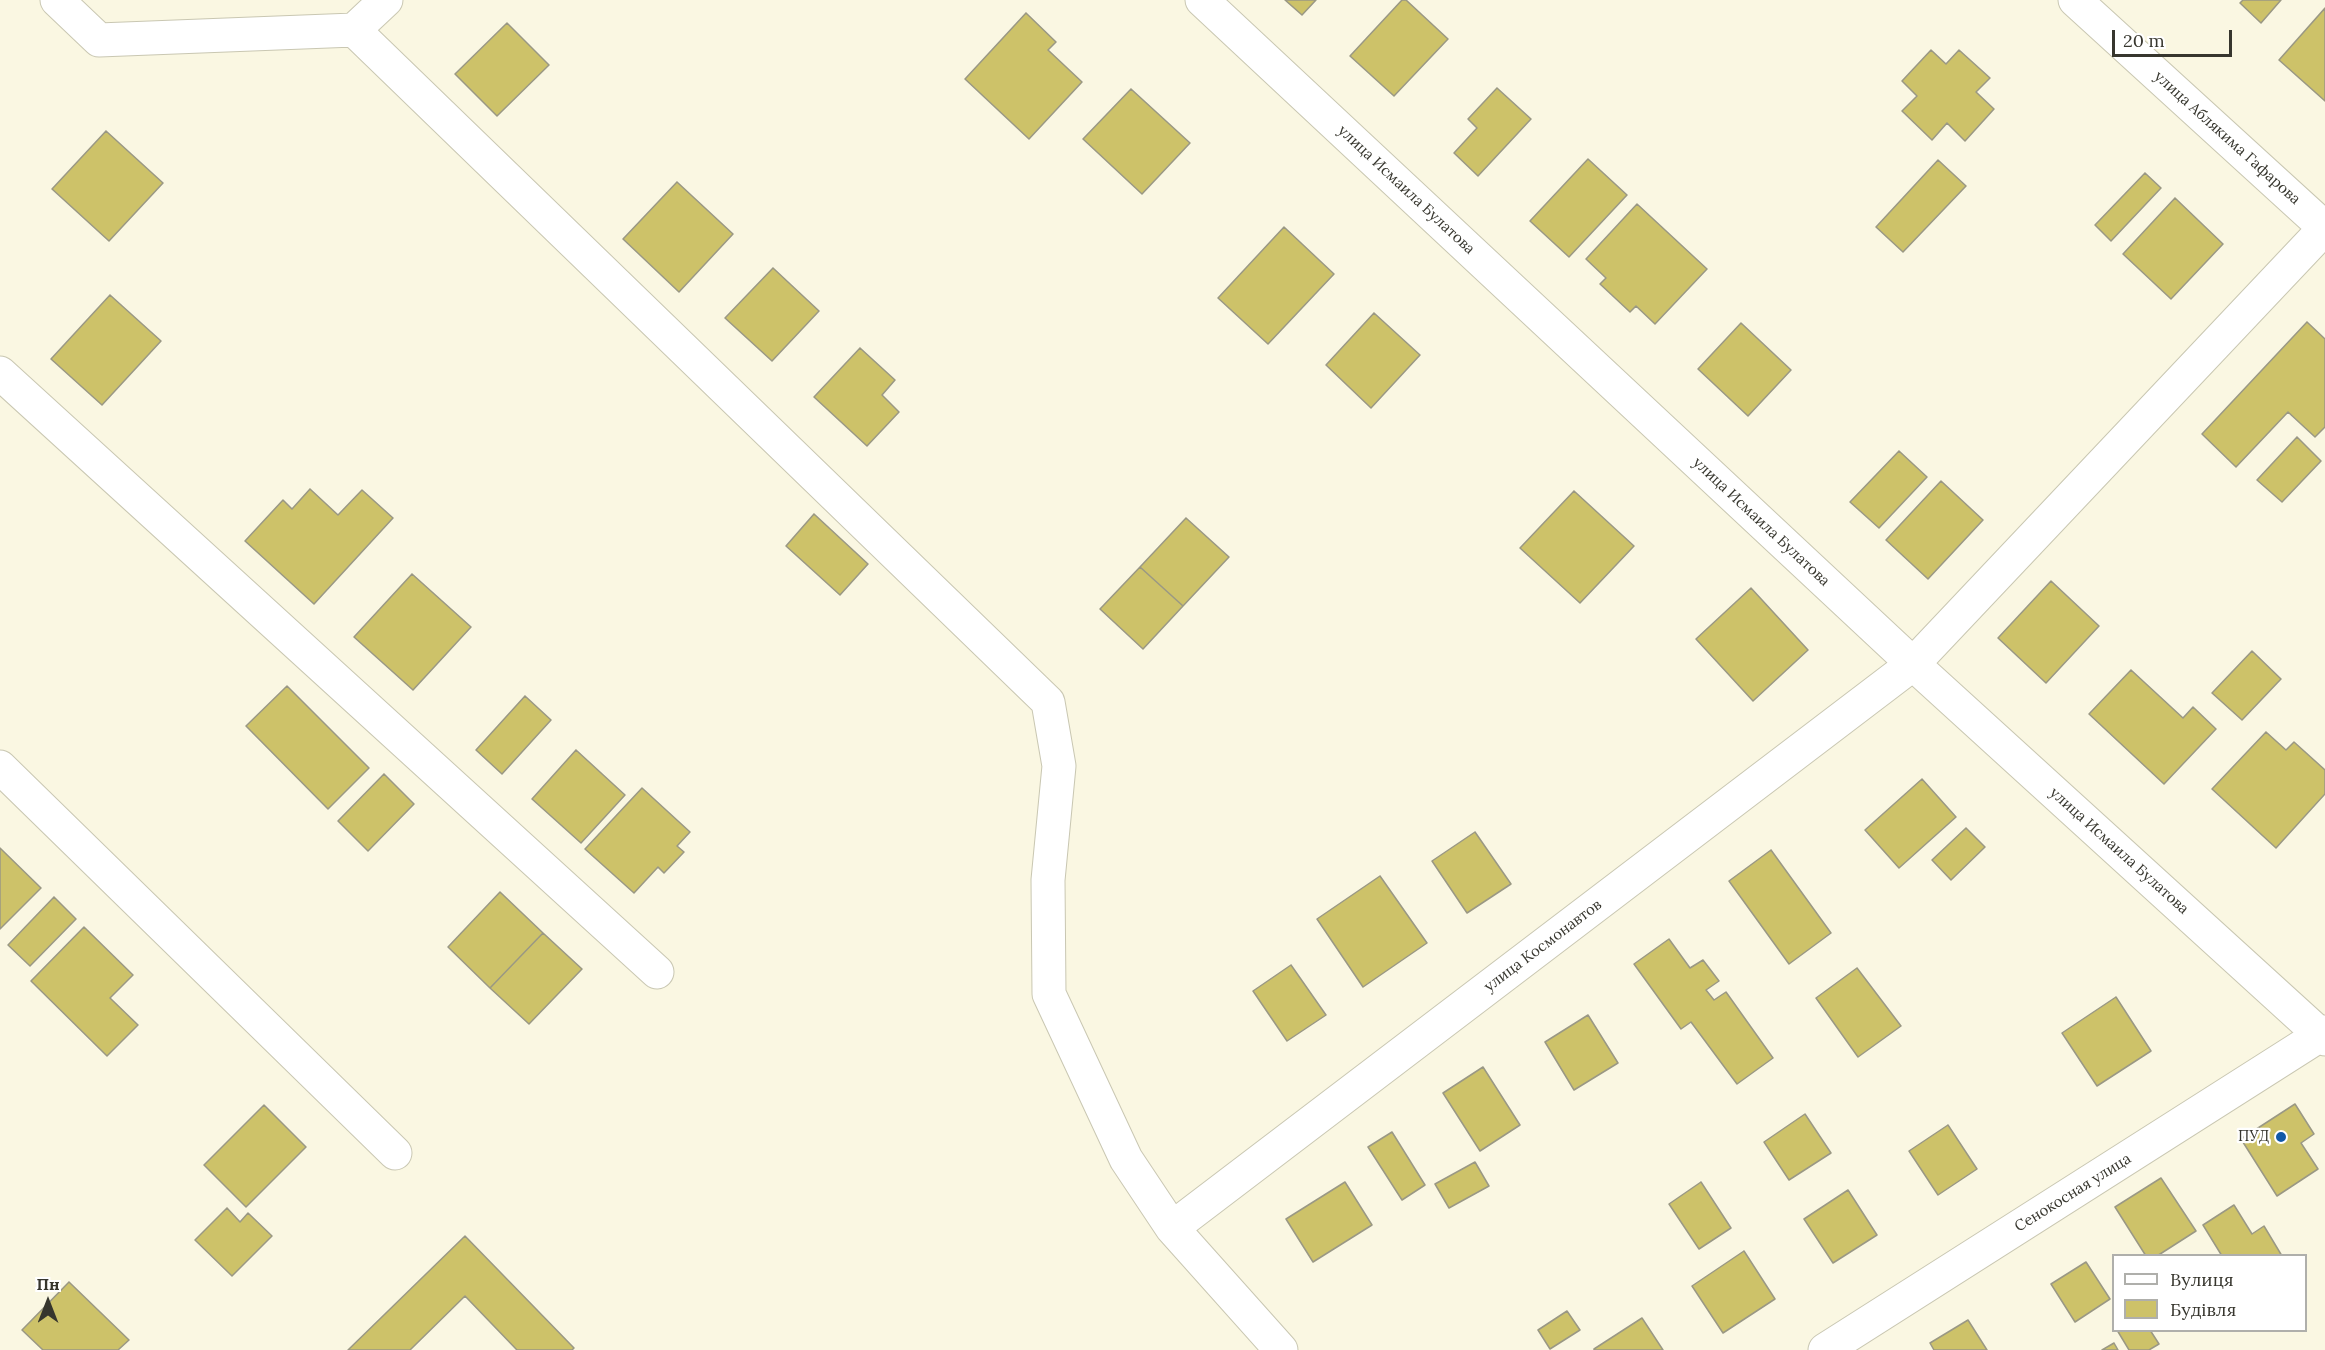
<!DOCTYPE html>
<meta charset="utf-8">
<style>
body{margin:0}
#map{position:relative;width:2325px;height:1350px;overflow:hidden;background:#faf7e2;font-family:Lora,serif}
canvas{display:block}
.legend{position:absolute;left:2112px;top:1254px;width:195px;height:78px;box-sizing:border-box;background:#fff;border:2px solid #afafab;margin:0;padding:8px 10px;list-style:none;font-size:18px;color:#37362e}
.legend li{display:flex;align-items:center;gap:12px;height:30px}
.legend b{width:30px;border:2px solid #afafab}
.north{position:absolute;left:18px;top:1272px;width:60px;height:60px;-webkit-text-stroke:4px #fff;paint-order:stroke;rotate:0deg;font-size:16px;font-weight:700;line-height:24px;text-align:center;color:#37362e}
.north::after{content:'';display:block;margin:auto;width:21px;height:27px;background:#37362e;clip-path:polygon(50% 0,100% 100%,50% 72%,0 100%)}
.scale{position:absolute;left:2112px;top:30px;width:120px;height:27px;box-sizing:border-box;border:3px solid #37362e;border-top:0;padding-left:8px;font-size:18px;line-height:21px;white-space:nowrap;color:#37362e;-webkit-text-stroke:4px #fff;paint-order:stroke}
</style>
<div id="map">
<canvas width="2325" height="1350"></canvas>
<ul class="legend">
<li><b style="height:8px;background:#fff"></b>Вулиця</li>
<li><b style="height:16px;background:#cdc269"></b>Будівля</li>
</ul>
<div class="north">Пн</div>
<div class="scale">20 m</div>
</div>
<script>
const ctx = document.querySelector('canvas').getContext('2d');
ctx.lineJoin = 'round';
function fill(path, color) { ctx.fillStyle = color; ctx.fill(path, 'evenodd'); }
const toPath = rows => new Path2D(rows.map(r => 'M' + r).join(''));
function stroke(path, color, width, dash) { ctx.strokeStyle = color; ctx.lineWidth = width; ctx.lineCap = dash ? 'butt' : 'round'; ctx.setLineDash(dash || []); ctx.stroke(path); }
function write(font, color, halo, rows, align = 'center') {
  ctx.font = font + ' Lora,serif'; ctx.lineWidth = 4.5; ctx.setLineDash([]); ctx.textBaseline = 'middle'; ctx.strokeStyle = halo; ctx.fillStyle = color; for (const [text, x, y, turn = 0] of rows) {
    ctx.save(); ctx.translate(x, y); ctx.rotate((+turn || 0) * Math.PI / 180); ctx.textAlign = isNaN(turn) ? turn : align; if (halo) ctx.strokeText(text, 0, 0); ctx.fillText(text, 0, 0); ctx.restore();
  }
}
const building = toPath([
 [1285,0,1316,0,1302,15,1285,0],
 [1402,0,1406,0,1448,39,1394,96,1350,56,1402,0],
 [2243,0,2281,0,2261,23,2240,3,2243,0],
 [2325,8,2325,101,2279,60,2325,8],
 [1026,13,1056,42,1048,50,1082,82,1029,139,965,79,1026,13],
 [507,23,549,65,497,116,455,74,507,23],
 [1931,50,1946,64,1959,50,1990,78,1976,92,1994,109,1965,141,1947,123,1932,140,1902,111,1917,96,1902,81,1931,50],
 [1497,88,1531,119,1478,176,1454,153,1477,128,1468,119,1497,88],
 [1131,89,1190,143,1142,194,1083,139,1131,89],
 [106,131,163,183,109,241,52,189,106,131],
 [1588,159,1627,195,1569,257,1530,221,1588,159],
 [1938,160,1966,186,1903,252,1876,227,1938,160],
 [2145,173,2161,188,2111,241,2095,225,2145,173],
 [677,182,733,234,679,292,623,239,677,182],
 [2175,198,2223,244,2171,299,2123,254,2175,198],
 [1637,204,1707,269,1655,324,1636,306,1630,312,1600,284,1606,278,1586,259,1637,204],
 [1284,227,1334,274,1268,344,1218,298,1284,227],
 [773,268,819,311,772,361,725,318,773,268],
 [110,295,161,341,102,405,51,359,110,295],
 [1374,313,1420,355,1371,408,1326,365,1374,313],
 [2307,322,2325,339,2325,427,2315,437,2288,412,2236,467,2202,434,2307,322],
 [1741,323,1791,370,1748,416,1698,369,1741,323],
 [860,348,895,380,882,395,899,412,867,446,814,397,860,348],
 [2297,437,2321,461,2282,502,2257,480,2297,437],
 [1899,451,1927,477,1879,528,1850,502,1899,451],
 [1941,481,1983,520,1928,579,1886,540,1941,481],
 [310,489,338,515,362,490,393,518,314,604,245,541,283,500,292,509,310,489],
 [1574,491,1634,546,1580,603,1520,548,1574,491],
 [814,514,868,564,840,595,786,546,814,514],
 [1186,518,1229,557,1183,606,1140,567,1186,518],
 [1140,567,1183,606,1143,649,1100,609,1140,567],
 [412,574,471,627,413,690,354,637,412,574],
 [2051,581,2099,626,2046,683,1998,638,2051,581],
 [1751,588,1808,650,1753,701,1696,639,1751,588],
 [2252,651,2281,679,2242,720,2212,693,2252,651],
 [2131,670,2183,718,2193,707,2216,729,2164,784,2089,714,2131,670],
 [287,686,369,768,328,809,246,726,287,686],
 [525,696,551,720,502,774,476,750,525,696],
 [2266,732,2286,750,2294,742,2325,770,2325,794,2276,848,2212,789,2266,732],
 [576,750,625,795,581,843,532,799,576,750],
 [384,774,414,804,368,851,338,821,384,774],
 [1922,779,1956,817,1899,868,1865,830,1922,779],
 [642,788,690,832,677,846,684,852,664,873,658,867,634,893,585,849,642,788],
 [1966,828,1985,847,1951,880,1932,860,1966,828],
 [1475,832,1511,884,1467,913,1432,861,1475,832],
 [0,848,41,888,0,929,0,848],
 [1771,850,1831,933,1789,964,1729,881,1771,850],
 [1380,876,1427,943,1363,987,1317,919,1380,876],
 [500,892,543,933,490,988,448,947,500,892],
 [54,897,76,919,30,966,8,945,54,897],
 [84,927,133,975,110,998,138,1025,107,1056,31,981,84,927],
 [543,933,582,969,529,1024,490,988,543,933],
 [1669,939,1690,968,1703,960,1719,981,1706,990,1714,1000,1726,992,1773,1058,1737,1084,1691,1022,1681,1029,1634,964,1669,939],
 [1291,965,1326,1015,1287,1041,1253,991,1291,965],
 [1857,968,1901,1026,1858,1057,1816,998,1857,968],
 [2116,997,2151,1051,2097,1086,2062,1033,2116,997],
 [1588,1015,1618,1063,1574,1090,1545,1042,1588,1015],
 [1483,1067,1520,1125,1480,1151,1443,1093,1483,1067],
 [2295,1104,2314,1134,2301,1143,2318,1169,2277,1196,2241,1139,2295,1104],
 [264,1105,306,1147,246,1207,204,1165,264,1105],
 [1805,1114,1831,1153,1789,1180,1764,1142,1805,1114],
 [1948,1125,1977,1169,1938,1195,1909,1151,1948,1125],
 [1392,1132,1425,1185,1402,1200,1368,1147,1392,1132],
 [1475,1162,1489,1186,1449,1208,1435,1184,1475,1162],
 [2161,1178,2196,1231,2157,1256,2146,1256,2115,1207,2161,1178],
 [1345,1182,1372,1225,1313,1262,1286,1219,1345,1182],
 [1701,1182,1731,1228,1699,1249,1669,1204,1701,1182],
 [1848,1190,1877,1235,1833,1263,1804,1219,1848,1190],
 [2234,1205,2252,1234,2264,1226,2282,1256,2222,1256,2203,1225,2234,1205],
 [227,1208,240,1222,248,1213,272,1236,232,1276,195,1240,227,1208],
 [465,1236,574,1348,572,1350,517,1350,465,1296,410,1350,348,1350,465,1236],
 [1744,1251,1775,1299,1723,1333,1692,1286,1744,1251],
 [2086,1262,2110,1299,2075,1322,2051,1284,2086,1262],
 [69,1282,129,1340,118,1350,43,1350,22,1330,69,1282],
 [1567,1311,1580,1330,1550,1349,1538,1330,1567,1311],
 [1642,1318,1663,1350,1594,1350,1594,1349,1642,1318],
 [1968,1320,1987,1350,1934,1350,1930,1343,1968,1320],
 [2117,1330,2150,1330,2159,1344,2149,1350,2129,1350,2117,1330],
 [2114,1343,2118,1350,2102,1350,2114,1343]
]);
fill(building, '#cdc269');
stroke(building, '#9a9884', 1.5);
const minor = toPath([
 [57,0,99,40,354,30,386,0],
 [1202,0,1913,664,2325,1039],
 [2075,0,2325,228],
 [354,30,1048,702,1059,766,1048,880,1049,994,1126,1159,1172,1228,1281,1350],
 [0,373,657,972],
 [0,767,395,1153],
 [1172,1228,1913,664,2325,228],
 [1825,1350,2325,1032]
]);
stroke(minor, '#c9c7b2', 35);
stroke(minor, '#fff', 33);
for (const [x, y, r, color] of [
 [2281,1137,6,"#1159a8"]
]) { const dot = new Path2D(); dot.arc(x, y, r, 0, 2 * Math.PI); ctx.fillStyle = color; ctx.fill(dot); stroke(dot, '#fff', 2); }
write('15px', '#37362e', '#fff', [
 ["улица Аблякима Гафарова",2227,138,42],
 ["улица Исмаила Булатова",1406,190,43],
 ["улица Исмаила Булатова",1761,522,43],
 ["улица Исмаила Булатова",2119,851,42],
 ["улица Космонавтов",1543,946,-37],
 ["Сенокосная улица",2073,1193,-32]
]);
write('15px', '#37362e', '#fff', [
 ["ПУД",2269,1137]
], 'right');
</script>
